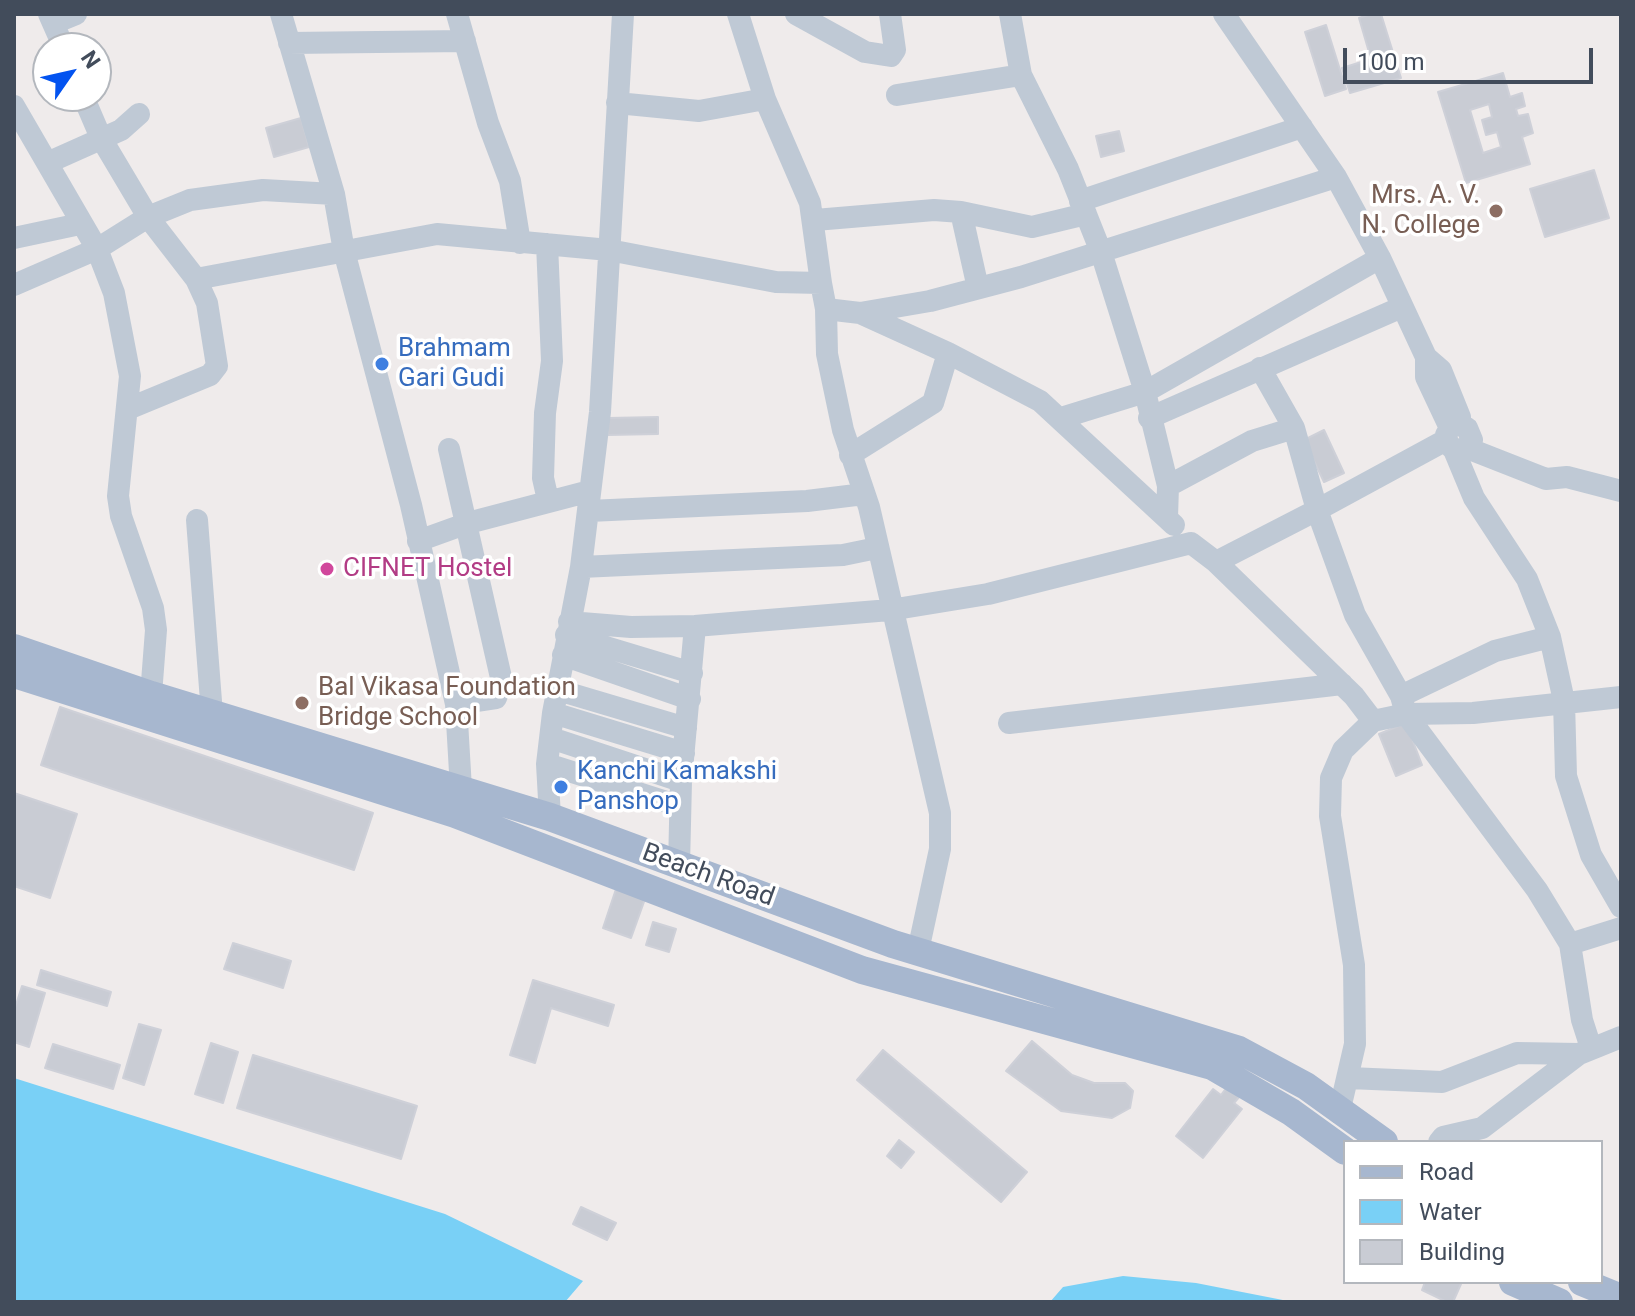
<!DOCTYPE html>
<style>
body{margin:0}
#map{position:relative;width:1635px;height:1316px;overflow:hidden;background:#efebeb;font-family:Roboto,sans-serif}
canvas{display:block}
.frame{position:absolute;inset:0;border:16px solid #424c5b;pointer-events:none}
.legend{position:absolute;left:1343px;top:1140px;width:260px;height:144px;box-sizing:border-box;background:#fff;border:2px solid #b3b7bd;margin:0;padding:10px 14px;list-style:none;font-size:24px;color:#424c5b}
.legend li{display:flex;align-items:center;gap:16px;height:40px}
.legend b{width:40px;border:2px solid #b3b7bd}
.north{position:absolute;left:32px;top:32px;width:80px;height:80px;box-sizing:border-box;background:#fff;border:2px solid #b3b7bd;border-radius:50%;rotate:56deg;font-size:22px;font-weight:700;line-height:32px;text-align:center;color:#424c5b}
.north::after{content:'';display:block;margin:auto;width:28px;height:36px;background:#0353f0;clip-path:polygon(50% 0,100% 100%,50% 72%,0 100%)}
.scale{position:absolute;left:1343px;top:48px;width:250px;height:36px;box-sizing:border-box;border:4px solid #424c5b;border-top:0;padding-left:10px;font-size:24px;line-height:28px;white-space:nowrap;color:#424c5b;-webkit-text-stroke:6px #fff;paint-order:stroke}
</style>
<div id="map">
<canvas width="1635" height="1316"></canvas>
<div class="frame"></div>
<ul class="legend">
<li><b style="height:10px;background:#a7b7cf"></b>Road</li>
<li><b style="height:22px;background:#79d0f6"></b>Water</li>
<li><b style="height:22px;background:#c9ccd4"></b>Building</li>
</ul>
<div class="north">N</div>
<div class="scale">100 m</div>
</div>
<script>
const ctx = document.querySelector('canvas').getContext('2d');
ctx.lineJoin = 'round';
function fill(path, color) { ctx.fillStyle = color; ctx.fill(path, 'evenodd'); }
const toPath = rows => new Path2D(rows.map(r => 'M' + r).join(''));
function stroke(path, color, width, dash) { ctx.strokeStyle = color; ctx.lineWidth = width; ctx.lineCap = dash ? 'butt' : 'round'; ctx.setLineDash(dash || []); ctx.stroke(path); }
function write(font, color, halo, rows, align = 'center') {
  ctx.font = font + ' Roboto,sans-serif'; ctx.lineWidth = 7; ctx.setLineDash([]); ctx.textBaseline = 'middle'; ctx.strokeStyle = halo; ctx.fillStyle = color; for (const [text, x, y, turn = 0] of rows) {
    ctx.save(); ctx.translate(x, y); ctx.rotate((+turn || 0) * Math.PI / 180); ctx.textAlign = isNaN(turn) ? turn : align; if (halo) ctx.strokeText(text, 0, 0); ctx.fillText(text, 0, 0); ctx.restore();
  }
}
fill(toPath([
 [14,1078,445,1214,583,1281,565,1302,14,1302],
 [1123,1276,1196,1283,1293,1302,1050,1302,1063,1287]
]), '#79d0f6');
const building = toPath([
 [1371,14,1381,14,1401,78,1350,93,1342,68,1371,59,1359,18,1371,14],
 [1326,25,1346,89,1325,96,1305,32,1326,25],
 [1503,73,1510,97,1522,93,1525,106,1516,109,1518,116,1528,114,1533,133,1522,137,1530,164,1466,183,1438,92,1503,73],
 [1489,104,1492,117,1482,120,1486,135,1497,132,1501,147,1483,153,1470,110,1489,104],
 [301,118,309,147,274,157,266,128,301,118],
 [1119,131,1124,151,1101,157,1096,136,1119,131],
 [1594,170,1609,218,1545,237,1530,189,1594,170],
 [658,417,658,434,608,435,608,418,658,417],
 [1324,430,1344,473,1324,482,1304,440,1324,430],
 [60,707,373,813,354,870,41,765,60,707],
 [1406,723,1422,765,1396,776,1379,734,1406,723],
 [14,793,77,814,50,898,14,886,14,793],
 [616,889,645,899,631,938,603,928,616,889],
 [653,922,676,929,669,952,646,945,653,922],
 [233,943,291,961,283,988,224,969,233,943],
 [41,970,111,992,107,1006,37,985,41,970],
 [533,980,614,1005,608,1026,551,1008,535,1063,510,1055,533,980],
 [22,986,45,993,29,1047,14,1042,14,1011,22,986],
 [139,1024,161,1030,144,1085,123,1078,139,1024],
 [1032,1041,1072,1075,1094,1083,1125,1083,1133,1091,1130,1108,1112,1118,1061,1111,1006,1071,1032,1041],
 [211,1043,238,1052,223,1103,195,1094,211,1043],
 [53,1044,120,1065,113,1089,45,1068,53,1044],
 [883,1050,1027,1172,1001,1202,857,1080,883,1050],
 [253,1055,417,1106,401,1159,237,1108,253,1055],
 [1227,1087,1240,1096,1234,1103,1242,1109,1203,1158,1176,1136,1213,1089,1221,1095,1227,1087],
 [899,1140,914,1152,901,1168,887,1156,899,1140],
 [581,1207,616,1223,607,1240,573,1224,581,1207],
 [1425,1282,1458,1282,1461,1284,1453,1302,1447,1302,1422,1290,1425,1282]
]);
fill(building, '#c9ccd4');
stroke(building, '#ced0d8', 2);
stroke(toPath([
 [49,14,64,48],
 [281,14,334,194,344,251,411,505,456,704,461,789,458,802],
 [457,14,488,123,510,181,520,243],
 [796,14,865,52,891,56,895,50,890,14],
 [1010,14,1021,75,1068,169,1101,252,1145,392,1168,486,1167,518],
 [1224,14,1336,177,1380,258,1426,357,1426,377,1450,428,1446,435,1448,444,1454,450,1467,448,1472,440,1467,428,1459,424,1450,428],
 [54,23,76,14],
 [289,43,465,41],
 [897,95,1021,75],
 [83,96,101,138,148,217,196,279,437,234,609,250,776,282,821,283,810,203,765,99,738,14],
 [617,103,699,111,765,99],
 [14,106,97,249,114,293,130,376,118,496,121,516,153,608,156,630,151,695],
 [47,163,121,130,139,114],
 [1080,201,1302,127],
 [961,212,978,288],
 [815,220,934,210,961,212,1032,227,1086,214],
 [14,238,80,224],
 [547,244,552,361,545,413,543,478,548,500],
 [821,283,826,309,827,354,843,430,869,507,940,813,940,849,918,951],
 [14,285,97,249,148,217,190,200,263,190,334,194],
 [826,309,860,313,948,353,1040,401,1174,525],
 [860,313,930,301,1021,277,1336,177],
 [1426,357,1441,370,1460,417],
 [1260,368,1294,428],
 [130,408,210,375,217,366,207,303,196,279],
 [1061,418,1145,392,1380,258],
 [1149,418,1402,307],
 [1467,448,1546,479,1567,477,1621,491],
 [449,449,502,682,496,698,456,704],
 [1454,450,1474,498,1527,579,1550,637,1564,701,1566,776,1591,855,1621,907],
 [850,455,933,403,948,353],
 [1168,486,1252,441,1294,428,1317,510,1446,440],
 [589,511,807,501,864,494],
 [197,520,212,714],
 [418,541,468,523,590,491],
 [1216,562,1317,510,1355,615,1401,696,1406,714,1473,713,1621,697],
 [581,567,843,555,877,548],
 [569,622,631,627,695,626,890,610,988,594,1191,543,1216,562,1354,696,1373,721,1343,750,1331,778,1330,816,1354,965,1355,1044,1339,1113],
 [566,635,692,673],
 [563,655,690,699],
 [558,690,686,728],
 [1401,696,1495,651,1550,637],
 [553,713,684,753],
 [1373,721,1406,714,1537,890,1570,944,1582,1020,1591,1048],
 [1009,723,1342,684],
 [551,738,681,781],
 [547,764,679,806],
 [550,817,547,764,553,713,581,567,600,412,623,14],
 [679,866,681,781,695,626],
 [1570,944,1621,928],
 [1349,1078,1442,1082,1517,1053,1579,1054],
 [1439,1142,1443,1137,1482,1128,1579,1054,1621,1037]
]), '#bfc9d5', 22);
stroke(toPath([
 [14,648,151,695,550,817,893,944,1239,1050,1306,1086,1384,1142],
 [14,674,455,814,862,970,1212,1066,1291,1112,1345,1151],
 [1513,1282,1559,1302],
 [1582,1282,1621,1298]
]), '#a7b7cf', 28);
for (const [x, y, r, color] of [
 [1496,211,8,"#8d6e63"],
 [382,364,8,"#3f7fe0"],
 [327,569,8,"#d1479c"],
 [302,703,8,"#8d6e63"],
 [561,787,8,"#3f7fe0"]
]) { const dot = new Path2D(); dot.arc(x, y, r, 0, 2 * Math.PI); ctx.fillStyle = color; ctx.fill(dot); stroke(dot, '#fff', 3); }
write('26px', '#785e54', '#fff', [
 ["Mrs. A. V.",1480,196],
 ["N. College",1480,226],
 ["Bal Vikasa Foundation",318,688,"left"],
 ["Bridge School",318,718,"left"]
], 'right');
write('26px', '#366cbe', '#fff', [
 ["Brahmam",398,349],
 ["Gari Gudi",398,379],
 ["Kanchi Kamakshi",577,772],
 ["Panshop",577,802]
], 'left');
write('26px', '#b23c85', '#fff', [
 ["CIFNET Hostel",343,569]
], 'left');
write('26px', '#424c5b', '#fff', [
 ["Beach Road",708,876,20]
]);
</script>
